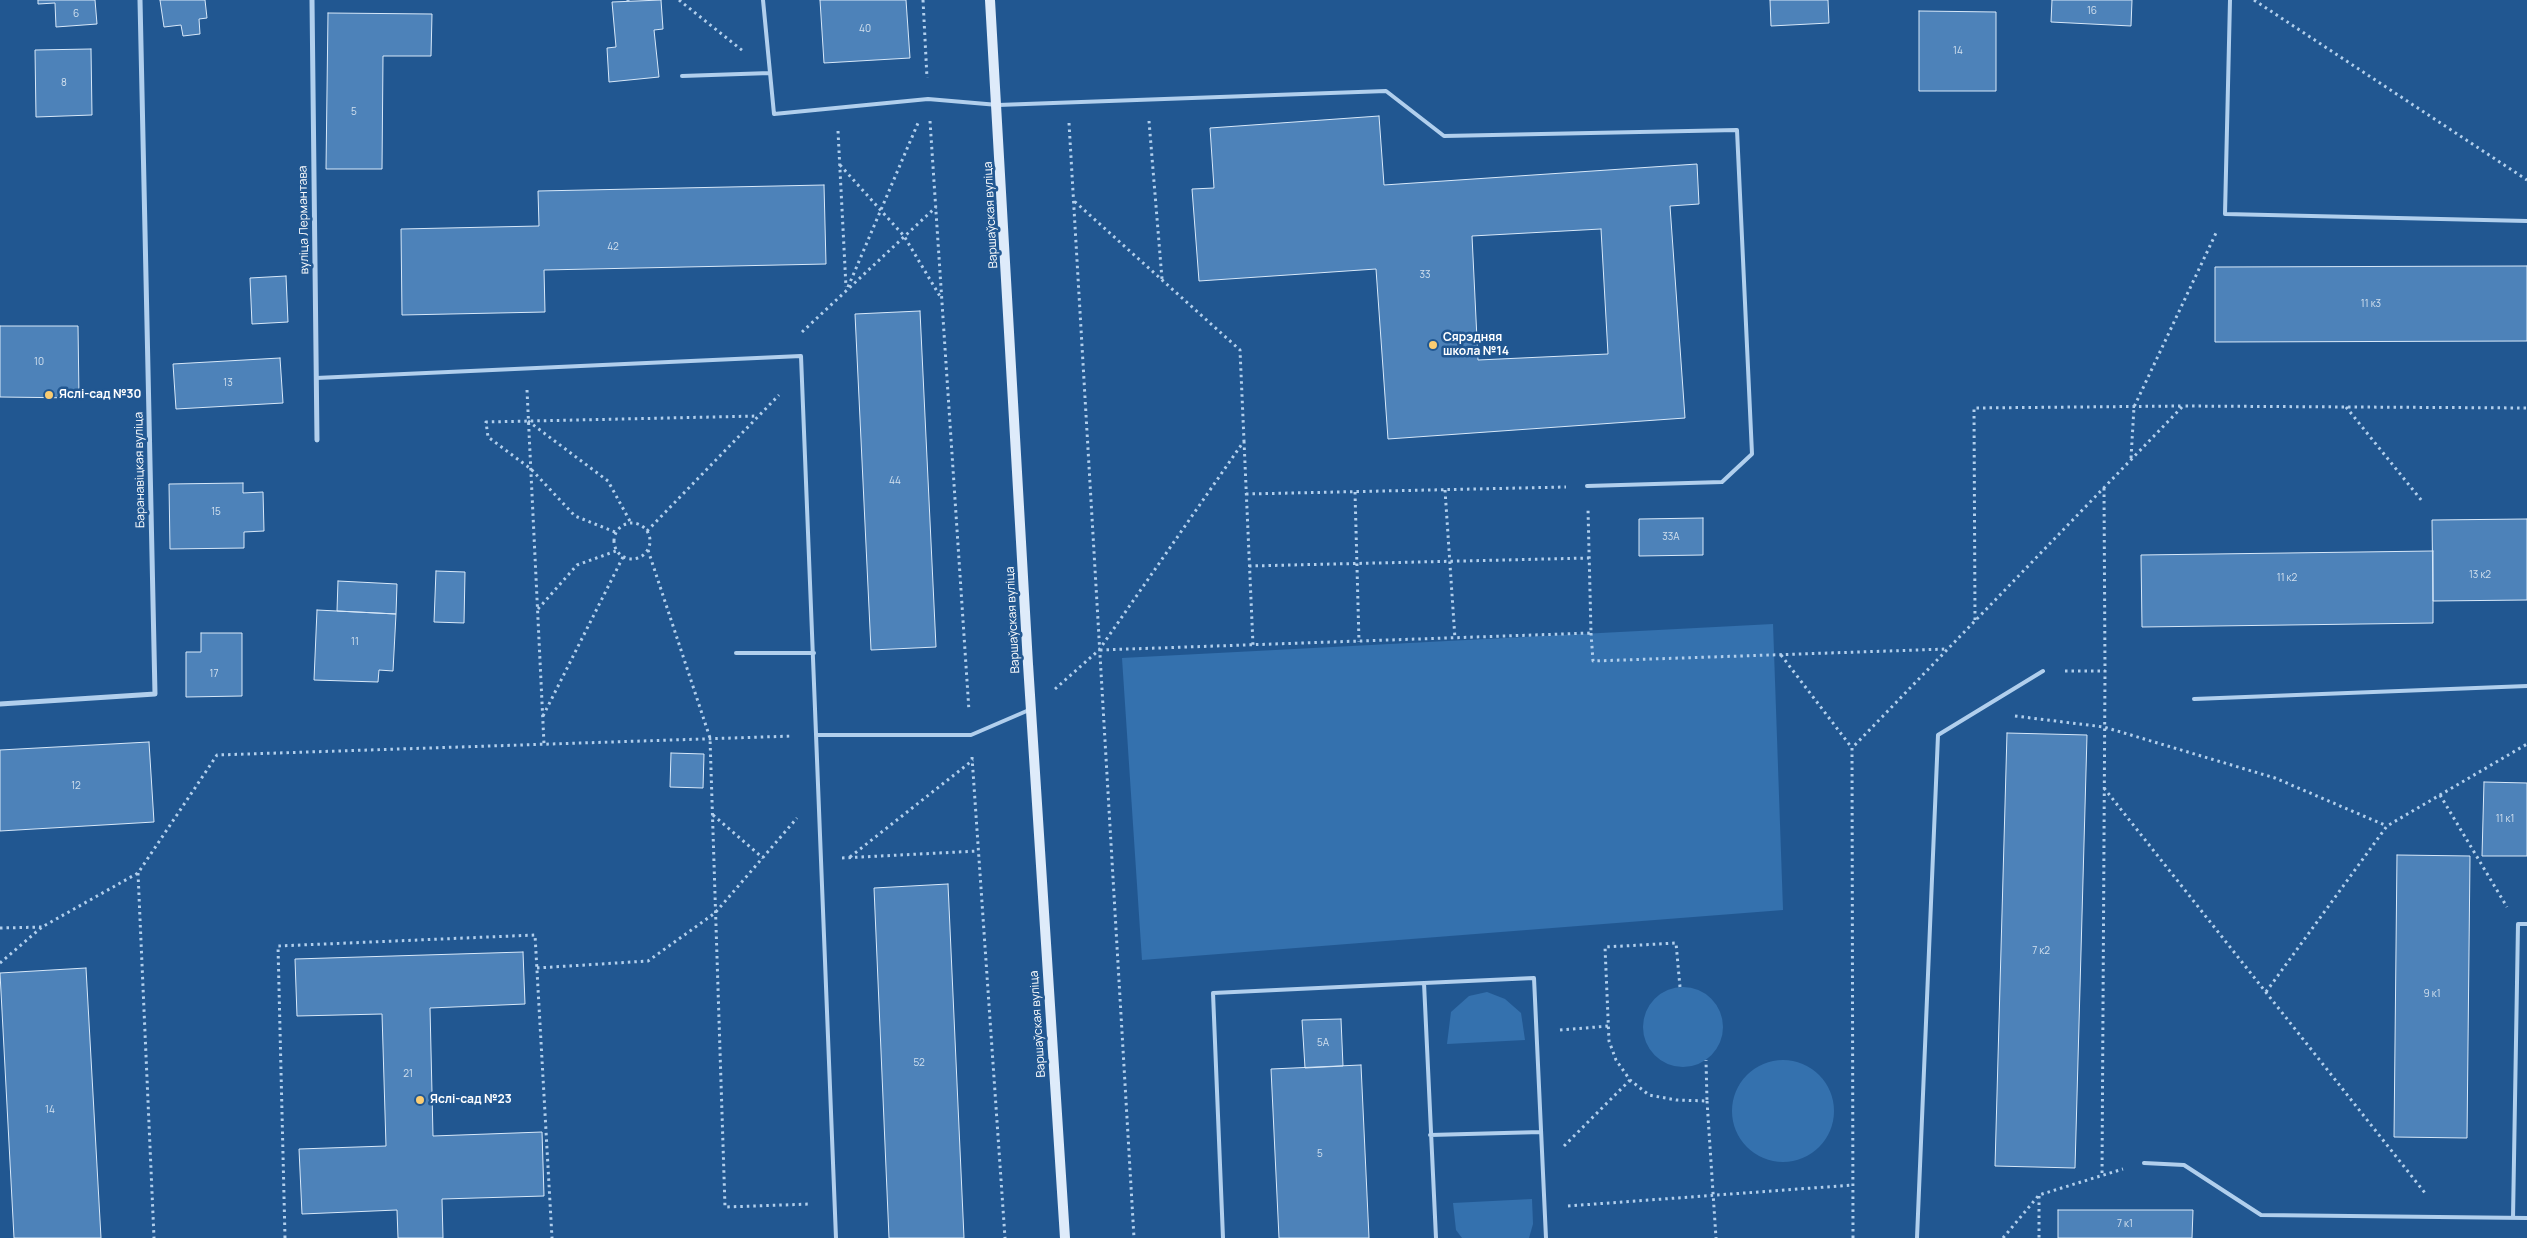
<!DOCTYPE html>
<meta charset="utf-8">
<style>
body{margin:0}
canvas{display:block;background:#215791}
</style>
<canvas width="2527" height="1238"></canvas>
<script>
const ctx = document.querySelector('canvas').getContext('2d');
ctx.lineJoin = 'round';
function fill(path, color) { ctx.fillStyle = color; ctx.fill(path, 'evenodd'); }
const toPath = rows => new Path2D(rows.map(r => 'M' + r).join(''));
function stroke(path, color, width, dash) { ctx.strokeStyle = color; ctx.lineWidth = width; ctx.lineCap = dash ? 'butt' : 'round'; ctx.setLineDash(dash || []); ctx.stroke(path); }
function write(font, color, halo, rows, align = 'center') {
  ctx.font = font + ' Manrope,sans-serif'; ctx.lineWidth = 5; ctx.setLineDash([]); ctx.textBaseline = 'middle'; ctx.strokeStyle = halo; ctx.fillStyle = color; for (const [text, x, y, turn = 0] of rows) {
    ctx.save(); ctx.translate(x, y); ctx.rotate((+turn || 0) * Math.PI / 180); ctx.textAlign = isNaN(turn) ? turn : align; if (halo) ctx.strokeText(text, 0, 0); ctx.fillText(text, 0, 0); ctx.restore();
  }
}
fill(toPath([
 [1773,624,1783,910,1142,960,1122,658],
 '1643 1027a40 40 0 1 1 80 0a40 40 0 1 1-80 0Z',
 [1487,992,1505,999,1521,1013,1525,1040,1447,1044,1451,1012,1469,996],
 '1732 1111a51 51 0 1 1 102 0a51 51 0 1 1-102 0Z',
 [1532,1199,1533,1224,1529,1238,1462,1238,1456,1230,1453,1203]
]), '#3471ae');
const building = toPath([
 [38,0,95,0,97,24,56,27,55,3,38,4,38,0],
 [160,0,205,0,207,18,199,19,200,34,183,36,181,25,164,27,160,0],
 [661,0,663,29,654,30,659,77,609,82,607,48,616,47,612,2,661,0],
 [820,0,906,0,910,58,824,63,820,0],
 [1770,0,1828,0,1829,23,1771,26,1770,0],
 [2052,0,2132,0,2131,26,2051,22,2052,0],
 [1919,11,1996,12,1996,91,1919,91,1919,11],
 [328,13,432,14,431,56,383,56,382,169,326,169,328,13],
 [91,49,92,115,36,117,35,50,91,49],
 [1379,116,1384,185,1697,164,1699,204,1670,206,1685,418,1388,439,1376,269,1199,281,1192,189,1214,188,1210,128,1379,116],
 [1601,229,1608,354,1478,360,1472,236,1601,229],
 [824,185,826,264,544,270,545,312,402,315,401,229,539,226,538,191,824,185],
 [2527,266,2527,341,2215,342,2215,267,2527,266],
 [286,276,288,322,252,324,250,278,286,276],
 [920,311,936,647,871,650,855,314,920,311],
 [0,326,78,326,79,398,0,397,0,326],
 [280,358,283,403,176,409,173,364,280,358],
 [243,483,243,493,263,492,264,531,244,532,244,548,170,549,169,484,243,483],
 [1703,518,1703,555,1639,556,1639,519,1703,518],
 [2527,519,2527,600,2433,601,2432,520,2527,519],
 [2433,551,2433,623,2142,627,2141,555,2433,551],
 [436,571,465,572,464,623,434,622,436,571],
 [338,581,397,584,396,614,337,611,338,581],
 [317,610,396,614,393,671,379,670,378,682,314,680,317,610],
 [201,633,242,633,242,696,186,697,186,652,201,652,201,633],
 [2007,733,2087,735,2075,1168,1995,1166,2007,733],
 [149,742,154,822,0,831,0,750,149,742],
 [671,753,704,754,703,788,670,787,671,753],
 [2484,782,2527,783,2527,856,2482,856,2484,782],
 [2397,855,2470,856,2467,1138,2394,1137,2397,855],
 [948,884,964,1238,889,1238,874,888,948,884],
 [523,952,525,1004,430,1008,433,1136,542,1132,544,1196,442,1199,443,1238,398,1238,397,1210,302,1214,299,1149,386,1146,382,1014,297,1016,295,959,523,952],
 [86,968,101,1238,14,1238,0,973,86,968],
 [1341,1019,1343,1066,1305,1068,1302,1020,1341,1019],
 [1361,1065,1369,1238,1279,1238,1271,1069,1361,1065],
 [2058,1210,2193,1210,2192,1238,2058,1238,2058,1210]
]);
fill(building, '#4d82b9');
stroke(building, '#d7e8f9', 1);
stroke(toPath([
 [628,0,628,1],
 [679,0,743,51],
 [923,0,927,78],
 [2254,0,2527,180],
 [930,121,969,711],
 [1149,121,1162,279],
 [1069,123,1134,1238],
 [838,131,846,287],
 [840,165,904,236,941,298],
 [848,287,918,123],
 [802,332,936,207],
 [527,390,544,744],
 [2346,407,2422,501],
 [528,421,608,481,631,523],
 [1244,441,1253,645],
 [2131,458,2134,407,2216,233],
 [2104,488,2105,671],
 [1445,490,1455,639],
 [1355,492,1359,642],
 [1246,494,1566,487],
 '614 541a18 18 0 1 1 36 0a18 18 0 1 1-36 0Z',
 [647,531,779,395],
 [615,532,575,516,531,469,488,437,486,422,758,416],
 [648,550,710,738,725,1207,811,1204],
 [1249,566,1589,558],
 [538,609,577,565,616,551],
 [1975,620,1974,408,2182,406],
 [1591,633,1593,661,1947,649],
 [1100,650,1591,633,1588,509],
 [1781,655,1852,748],
 [2065,671,2105,671,2102,1176],
 [1055,689,1099,650,1244,441,1240,350,1073,200],
 [543,716,623,557],
 [2015,716,2104,727,2275,778,2387,826],
 [972,757,1005,1238],
 [2104,788,2425,1193],
 [2440,795,2507,907],
 [713,815,763,858],
 [850,857,973,760],
 [842,858,978,851],
 [138,873,154,1238],
 [0,928,42,927],
 [0,963,42,927,138,873,217,755,793,736],
 [537,968,648,961,715,913,797,818],
 [1680,987,1676,943,1605,947,1609,1041,1616,1060,1630,1080,1649,1095,1676,1100,1707,1101,1706,1060],
 [2266,992,2387,826,2527,744],
 [1560,1030,1609,1026],
 [1707,1101,1716,1238],
 [1564,1146,1630,1080],
 [2039,1196,2039,1238],
 [1568,1206,1853,1185],
 [285,1238,278,946,535,935,552,1238],
 [1853,1238,1852,748,2183,406,2527,408],
 [2003,1238,2039,1195,2123,1169]
]), '#b1cfed', 3, [2.5, 4]);
stroke(toPath([
 [763,0,774,114,928,99,998,105,1386,91,1444,136,1737,130,1752,454,1722,482,1587,486],
 [2230,0,2225,214,2527,221],
 [682,76,770,73],
 [316,378,801,356,836,1238],
 [736,653,814,653],
 [2194,699,2527,686],
 [817,735,971,735,1029,710],
 [1424,983,1534,978,1546,1238],
 [1430,1135,1541,1132],
 [2144,1163,2184,1165,2261,1215,2527,1218],
 [2513,1218,2518,924,2527,924],
 [1223,1238,1213,993,1424,983,1436,1238],
 [1917,1238,1938,735,2043,671]
]), '#b1cfed', 4);
stroke(toPath([
 [312,0,317,440],
 [0,704,155,694,140,0]
]), '#b1cfed', 5);
stroke(toPath([
 [990,0,1028,664,1065,1238]
]), '#deebfa', 10);
for (const [x, y, r, color] of [
 [1433,345,5,"#facc72"],
 [49,395,5,"#facc72"],
 [420,1100,5,"#facc72"]
]) { const dot = new Path2D(); dot.arc(x, y, r, 0, 2 * Math.PI); ctx.fillStyle = color; ctx.fill(dot); stroke(dot, '#215791', 2); }
write('10px', '#d2e0ee', null, [
 ["16",2092,11],
 ["6",76,14],
 ["40",865,29],
 ["14",1958,51],
 ["8",64,83],
 ["5",354,112],
 ["42",613,247],
 ["33",1425,275],
 ["11 к3",2371,304],
 ["10",39,362],
 ["13",228,383],
 ["44",895,481],
 ["15",216,512],
 ["33А",1671,537],
 ["13 к2",2480,575],
 ["11 к2",2287,578],
 ["11",355,642],
 ["17",214,674],
 ["12",76,786],
 ["11 к1",2505,819],
 ["7 к2",2041,951],
 ["9 к1",2432,994],
 ["5А",1323,1043],
 ["52",919,1063],
 ["21",408,1074],
 ["14",50,1110],
 ["5",1320,1154],
 ["7 к1",2125,1224]
]);
write('12px', '#fff', '#215791', [
 ["Варшаўская вуліца",991,215,-93],
 ["вуліца Лермантава",304,220,-91],
 ["Баранавіцкая вуліца",140,470,-91],
 ["Варшаўская вуліца",1013,620,-93],
 ["Варшаўская вуліца",1038,1024,-94]
]);
write('bold 12px', '#fff', '#215791', [
 ["Сярэдняя",1443,338],
 ["школа №14",1443,352],
 ["Яслі-сад №30",59,395],
 ["Яслі-сад №23",430,1100]
], 'left');
</script>
